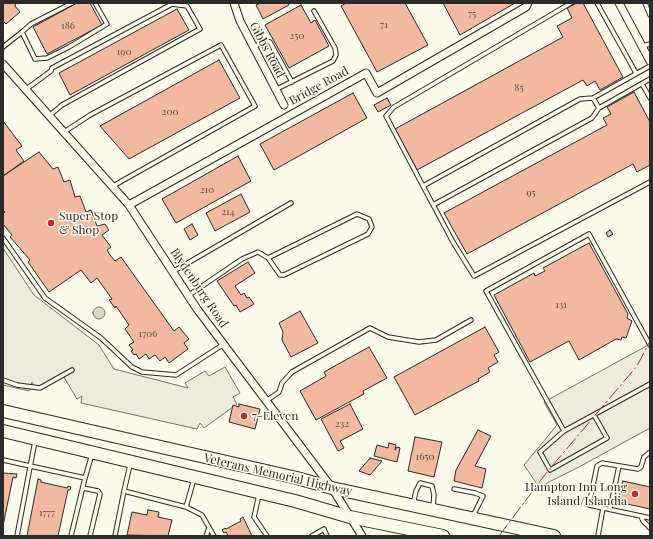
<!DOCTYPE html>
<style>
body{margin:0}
#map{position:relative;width:653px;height:539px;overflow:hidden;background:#fdfbea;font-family:"Playfair Display",serif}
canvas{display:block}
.frame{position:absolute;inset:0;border:4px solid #2b2b2b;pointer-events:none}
</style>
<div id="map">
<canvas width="653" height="539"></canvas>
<div class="frame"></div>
</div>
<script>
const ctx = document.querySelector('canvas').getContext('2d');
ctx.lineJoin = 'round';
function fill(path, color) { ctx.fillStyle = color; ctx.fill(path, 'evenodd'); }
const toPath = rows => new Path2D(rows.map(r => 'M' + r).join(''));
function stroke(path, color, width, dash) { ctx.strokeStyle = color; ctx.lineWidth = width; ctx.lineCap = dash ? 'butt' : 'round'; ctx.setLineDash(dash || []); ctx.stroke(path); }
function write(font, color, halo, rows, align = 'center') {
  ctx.font = font + ' "Playfair Display",serif'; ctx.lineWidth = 3; ctx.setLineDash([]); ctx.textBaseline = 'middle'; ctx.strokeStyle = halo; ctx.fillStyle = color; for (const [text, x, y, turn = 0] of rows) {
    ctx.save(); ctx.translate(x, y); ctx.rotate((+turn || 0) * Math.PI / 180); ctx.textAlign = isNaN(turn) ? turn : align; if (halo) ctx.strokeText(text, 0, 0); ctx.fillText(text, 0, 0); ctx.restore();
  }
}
const parking = toPath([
 [3,248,34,295,99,345,114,369,188,388,185,383,205,371,209,376,225,367,240,393,233,397,237,404,204,428,200,423,197,429,81,403,82,396,77,399,62,374,36,389,32,382,29,391,3,385,3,248],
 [650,344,650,428,579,467,539,487,524,465,557,425,544,402,650,344]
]);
fill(parking, '#eceadb');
stroke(parking, '#74746e', 1);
const water = toPath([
 '93 313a6 6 0 1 1 12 0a6 6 0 1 1-12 0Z'
]);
fill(water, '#d8d7c9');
stroke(water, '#74746e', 1);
const building = toPath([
 [3,3,16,3,15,6,20,12,6,24,3,21,3,3],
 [77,3,90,3,102,25,47,54,33,27,77,3],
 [261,3,288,3,289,5,263,19,256,5,261,3],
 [346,3,405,3,428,45,377,72,341,6,346,3],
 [443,3,515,3,460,35,443,3],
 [577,3,583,3,623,77,600,90,595,81,587,86,583,80,417,170,395,129,563,37,557,26,572,18,567,8,577,3],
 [301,5,311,23,315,20,329,46,289,68,265,25,301,5],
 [177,9,189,30,70,95,59,73,177,9],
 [219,60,240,98,129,159,100,126,219,60],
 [634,92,650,122,650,165,637,172,633,164,467,254,444,213,607,125,603,118,611,114,607,107,634,92],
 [353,93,367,118,274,170,260,144,353,93],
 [387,98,391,105,378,112,374,105,387,98],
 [3,121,22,146,16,150,24,161,3,176,3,121],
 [39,152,53,169,58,167,64,182,70,180,75,197,80,196,86,212,91,210,97,226,105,224,109,230,102,235,111,247,107,250,110,255,115,261,121,257,174,331,179,327,189,339,184,343,188,349,169,363,165,357,160,361,155,355,149,359,146,354,139,359,136,354,134,355,131,351,133,350,129,345,134,342,125,329,129,325,116,306,115,308,109,300,112,299,97,278,91,283,81,270,49,292,28,262,30,260,10,237,12,235,3,224,3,214,5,212,3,210,3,176,39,152],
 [238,156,251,181,176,223,162,199,238,156],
 [241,194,250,212,215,231,206,213,241,194],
 [192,224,198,235,190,240,184,229,192,224],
 [610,230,613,234,608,237,606,233,610,230],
 [589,243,628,314,627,318,632,321,626,338,622,337,621,340,616,339,579,360,569,341,530,362,494,295,534,273,535,276,545,271,543,268,589,243],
 [248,262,255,273,235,286,241,295,244,293,247,298,249,297,254,304,240,312,236,305,234,306,217,281,248,262],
 [300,311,318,343,291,357,282,340,283,332,279,323,300,311],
 [485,327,499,352,494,355,498,362,488,368,490,372,478,379,479,381,415,415,394,377,485,327],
 [369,347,387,378,363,391,364,394,316,420,300,391,326,376,324,372,369,347],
 [239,404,260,409,255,429,229,422,233,405,239,407,239,404],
 [350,404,363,429,340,441,344,448,338,451,321,419,350,404],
 [478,430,491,436,475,466,486,469,482,488,454,481,456,470,478,430],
 [415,437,442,442,434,477,408,471,415,437],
 [389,443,396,445,395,450,397,447,400,448,397,462,374,456,377,445,388,448,389,443],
 [370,458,382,461,370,475,359,471,370,458],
 [3,473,17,474,16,478,13,477,3,526,3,473],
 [38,479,41,480,41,482,67,488,68,486,71,487,70,490,68,490,58,536,27,536,38,479],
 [623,481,650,487,650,509,618,502,623,481],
 [148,510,159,512,158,517,172,520,168,536,127,535,132,512,147,515,148,510],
 [243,517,252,536,228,536,226,532,224,533,222,530,225,528,226,529,241,521,240,519,243,517]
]);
fill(building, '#f2b8a0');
stroke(building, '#2b2b2b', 1);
const service = toPath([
 [597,3,636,73],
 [645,3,650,15],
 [22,32,31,24,72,3],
 [642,46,650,44],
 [3,47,22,32,35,59,47,58,69,47,107,24,95,3],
 [254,47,265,41,270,42,292,82],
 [650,66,593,98,580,99,423,186,453,242,474,276,650,182],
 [642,84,650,98],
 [25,90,51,71,52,68,172,4,187,6,200,29,62,105,49,116],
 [275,90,333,61,336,55,335,48,314,11],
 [593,98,599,108],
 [64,132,90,115,221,45,255,106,113,186],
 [423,186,386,116,394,107,571,3],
 [433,205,592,118,599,108,650,79],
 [3,238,45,298,101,338,132,367,142,372,176,375,224,344],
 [174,271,291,203],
 [189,295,242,259,258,252,268,258,357,214,369,219,372,227,368,234,284,275,280,275,268,258],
 [3,380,17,385,40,388,72,370],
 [266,401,279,392,282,383,292,372,370,328,388,337,419,342,436,340,471,320],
 [594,415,607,438,550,470,540,452,564,431,650,384],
 [564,431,486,291,589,234,650,345],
 [3,460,85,478,71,536],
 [130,465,124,491,186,507],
 [85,478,92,454],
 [194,479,186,507,202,515,214,536],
 [83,488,98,491,100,494,90,536],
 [454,489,475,493,483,496,473,516],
 [259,495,254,517,267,536],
 [413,504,416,491,420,483,432,486,434,495,433,507],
 [603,508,589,505,597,466,602,463,638,469,641,467,644,457,650,452],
 [610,509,619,466],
 [641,516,650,518],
 [17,536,35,441],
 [115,536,124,491],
 [206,536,209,528],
 [312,536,324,529,327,536],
 [598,536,603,508,641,516,643,521,650,528]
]);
const minor = toPath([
 [234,3,240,21,284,105],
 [619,3,650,61],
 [3,64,129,205,197,309,332,488,362,536],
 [129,205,366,73,377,93,526,7,528,3]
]);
const trunk = toPath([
 [3,411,297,478,332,488,554,536],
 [3,431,295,501,350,517,443,536]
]);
stroke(service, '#2b2b2b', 5.5);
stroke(minor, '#2b2b2b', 9);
stroke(trunk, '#2b2b2b', 14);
stroke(service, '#fdfbea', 3.5);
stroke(minor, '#fdfbea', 7);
stroke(trunk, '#fdfbea', 12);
stroke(toPath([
 [499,536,547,472,637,366,650,341]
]), '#c62828', 1, [14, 3, 2, 3]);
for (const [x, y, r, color] of [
 [51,223,4,"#c62828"],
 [244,416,4,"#c62828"],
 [635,494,4,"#c62828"]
]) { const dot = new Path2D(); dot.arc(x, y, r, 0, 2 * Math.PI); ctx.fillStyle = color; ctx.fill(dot); stroke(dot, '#fdfbea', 1.5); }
write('10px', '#5d4e48', null, [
 ["75",472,14],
 ["71",384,25],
 ["186",68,26],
 ["250",297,36],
 ["190",124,52],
 ["85",519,88],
 ["200",170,112],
 ["210",207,190],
 ["95",531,193],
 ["214",228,212],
 ["131",561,305],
 ["1706",148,334],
 ["232",342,424],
 ["1650",425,457],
 ["1777",47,513]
]);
write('12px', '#2b2b2b', '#fdfbea', [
 ["Gibbs Road",267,50,62],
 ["Bridge Road",319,86,-29],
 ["Blydenburg Road",199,288,56],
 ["Veterans Memorial Highway",278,475,13]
]);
write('12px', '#2b2b2b', '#fdfbea', [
 ["Super Stop",59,216],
 ["& Shop",59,230],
 ["7-Eleven",252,416],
 ["Hampton Inn Long",627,487,"right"],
 ["Island/Islandia",627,501,"right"]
], 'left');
</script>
